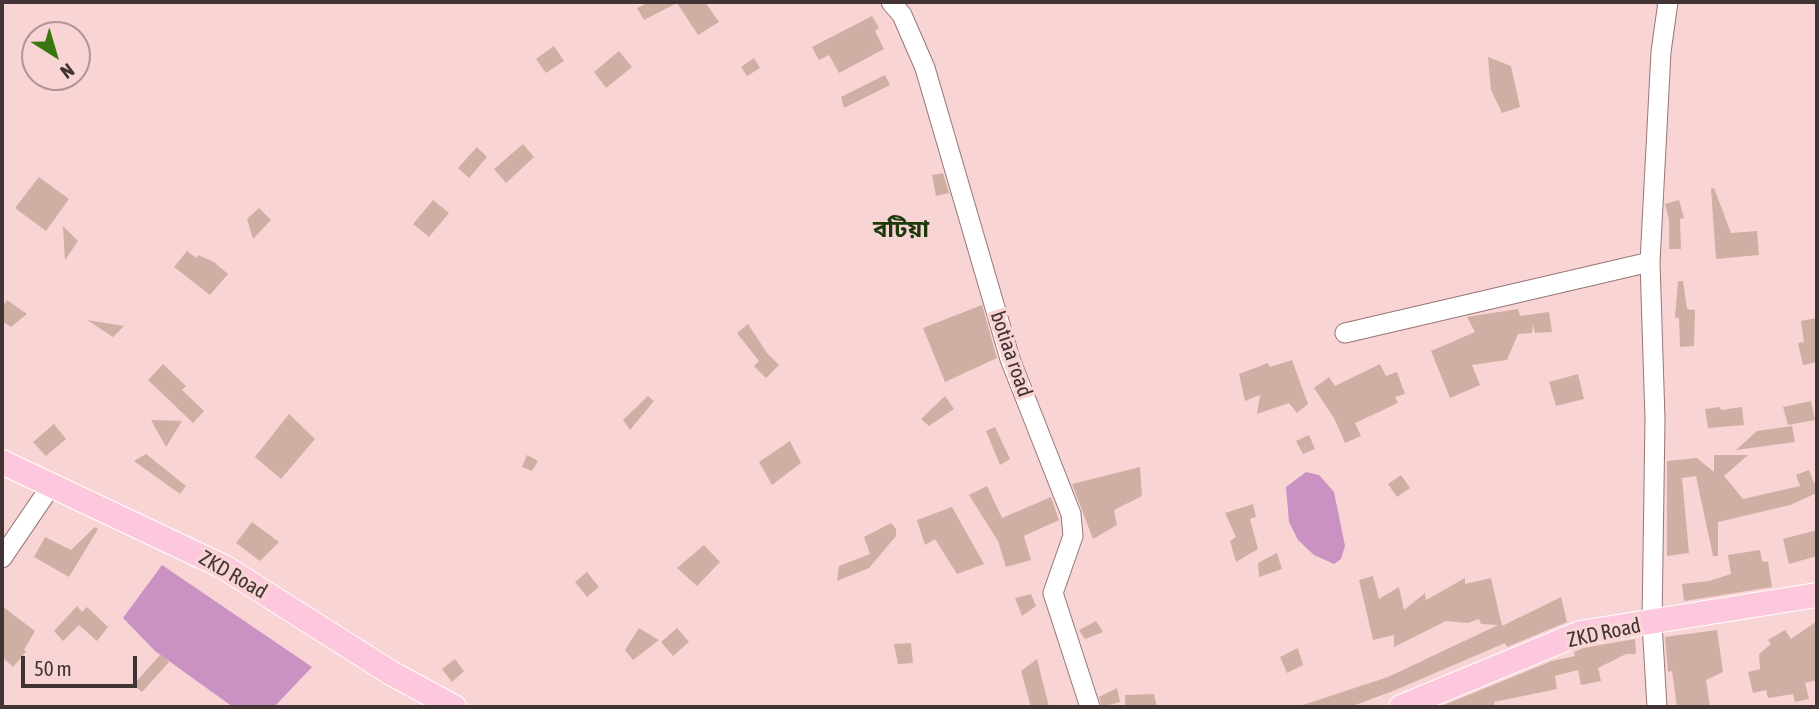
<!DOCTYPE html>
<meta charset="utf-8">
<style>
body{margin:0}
#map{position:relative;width:1819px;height:709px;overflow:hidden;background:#f9d4d4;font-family:"Asap Condensed",sans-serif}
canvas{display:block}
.frame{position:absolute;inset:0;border:4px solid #423434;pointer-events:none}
.north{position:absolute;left:21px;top:21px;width:70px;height:70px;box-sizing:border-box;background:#f9d4d4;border:2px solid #b09494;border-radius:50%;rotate:143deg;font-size:19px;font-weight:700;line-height:28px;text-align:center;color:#423434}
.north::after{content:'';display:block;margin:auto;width:24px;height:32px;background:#397610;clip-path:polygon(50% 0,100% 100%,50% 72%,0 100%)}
.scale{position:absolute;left:21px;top:656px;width:116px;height:32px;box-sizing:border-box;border:4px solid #423434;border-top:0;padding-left:9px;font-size:21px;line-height:24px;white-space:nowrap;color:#423434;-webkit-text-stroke:5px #f9d4d4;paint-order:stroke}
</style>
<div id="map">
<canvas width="1819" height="709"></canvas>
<div class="frame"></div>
<div class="north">N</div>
<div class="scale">50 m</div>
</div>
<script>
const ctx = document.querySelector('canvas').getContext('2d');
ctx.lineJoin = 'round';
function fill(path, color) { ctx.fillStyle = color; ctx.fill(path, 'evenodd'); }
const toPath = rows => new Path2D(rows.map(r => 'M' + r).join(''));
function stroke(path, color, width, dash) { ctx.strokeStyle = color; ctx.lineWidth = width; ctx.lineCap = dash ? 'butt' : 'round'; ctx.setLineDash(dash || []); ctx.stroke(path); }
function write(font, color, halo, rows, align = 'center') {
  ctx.font = font + ' "Asap Condensed","Noto Sans Bengali",sans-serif'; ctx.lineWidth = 7; ctx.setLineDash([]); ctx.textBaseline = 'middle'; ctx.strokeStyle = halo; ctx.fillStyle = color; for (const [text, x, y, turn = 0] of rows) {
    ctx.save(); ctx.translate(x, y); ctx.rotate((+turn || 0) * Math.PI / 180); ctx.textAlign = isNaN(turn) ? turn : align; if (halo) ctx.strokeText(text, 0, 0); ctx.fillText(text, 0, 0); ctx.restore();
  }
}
fill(toPath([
 [1306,472,1319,475,1334,492,1345,546,1341,559,1334,564,1314,555,1298,540,1289,522,1286,487],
 [162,565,312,667,274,707,233,707,155,651,123,618]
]), '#ca91c3');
fill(toPath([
 [649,2,705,2,719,22,698,35,677,3,644,20,637,8],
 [872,16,879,28,875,31,884,49,839,73,829,55,819,60,812,47],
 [554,46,564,61,546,73,536,59],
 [619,51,632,67,606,88,594,72],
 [1488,57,1511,66,1520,107,1502,113,1491,90],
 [754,58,760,68,747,76,741,67],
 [885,75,890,85,844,108,841,97],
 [523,144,534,157,506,183,494,169],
 [477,147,487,157,469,178,458,168],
 [943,173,949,193,936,196,932,175],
 [39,177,69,199,46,231,15,208],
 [1714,188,1731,233,1757,231,1759,255,1716,259,1711,189],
 [433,200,449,213,429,237,413,224],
 [1679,200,1684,218,1680,219,1681,249,1669,249,1669,220,1665,204],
 [259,208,271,220,253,239,247,219],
 [63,226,78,241,65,260],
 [187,251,196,258,198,255,214,262,228,274,210,295,174,267],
 [1678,281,1683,281,1687,309,1695,310,1694,346,1680,347,1679,318,1675,318],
 [7,300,27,314,11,327,2,321,2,307],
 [982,305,997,358,945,382,923,328],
 [1518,309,1520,316,1549,312,1552,332,1535,333,1533,325,1532,333,1518,334,1507,360,1472,365,1480,385,1450,398,1431,351,1475,332,1467,317],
 [1817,318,1817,362,1803,365,1798,343,1804,342,1801,321],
 [87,320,124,326,113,337],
 [748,324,767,353,779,365,766,378,754,366,759,361,737,333],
 [1292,360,1308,404,1297,413,1289,403,1257,414,1260,395,1245,401,1239,374,1268,363,1270,367],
 [163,364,186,386,182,390,204,411,193,423,148,380],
 [1380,364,1386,376,1397,372,1405,394,1395,397,1398,403,1355,423,1361,436,1345,443,1334,418,1314,388,1329,377,1335,386],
 [1578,374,1584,399,1556,406,1549,382],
 [648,396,654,401,630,430,623,420],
 [945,396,954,409,929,426,921,419],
 [1811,401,1815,420,1788,425,1783,407],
 [1720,407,1721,410,1742,407,1744,425,1708,428,1705,409],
 [289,414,315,439,281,479,255,457],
 [151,420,182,421,166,447],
 [54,424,66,439,46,456,33,442],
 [1792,426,1795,442,1736,450,1757,431],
 [995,427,1010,459,1000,465,986,431],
 [1309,435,1315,449,1303,454,1296,441],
 [790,441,801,463,772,485,759,462],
 [146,454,186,486,180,494,134,461],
 [527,455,538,461,532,471,522,467],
 [1714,455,1748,455,1724,476,1743,499,1800,486,1796,475,1809,470,1814,483,1817,482,1817,493,1790,505,1718,522,1718,556,1713,556,1696,476,1682,478,1689,553,1667,556,1667,461,1697,458,1714,472],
 [1140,467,1142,496,1114,510,1117,525,1093,539,1072,484],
 [1401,475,1410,488,1397,497,1388,484],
 [987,486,1002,518,1051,497,1059,520,1024,536,1031,560,1006,567,998,541,969,495],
 [1253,504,1256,517,1250,519,1258,549,1236,562,1230,541,1236,537,1225,513],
 [952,507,984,564,957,574,935,539,925,545,917,520],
 [252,522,279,542,260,561,236,543],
 [891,523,896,529,896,536,869,568,837,581,839,566,870,554,864,537],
 [95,527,98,529,69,577,34,557,45,537,71,550],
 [1817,530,1817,556,1789,564,1783,539],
 [704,545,720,562,697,586,677,568],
 [1760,550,1762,561,1768,562,1772,587,1684,601,1682,584,1709,581,1731,574,1728,555],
 [1277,553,1282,569,1259,577,1258,563],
 [587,572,599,587,587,597,575,582],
 [1373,576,1379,599,1399,587,1404,610,1425,593,1426,600,1465,578,1465,584,1491,578,1502,626,1561,597,1567,622,1507,647,1505,643,1393,691,1350,707,1304,707,1303,705,1388,677,1498,625,1481,624,1479,619,1468,623,1446,621,1394,647,1394,635,1373,640,1359,580],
 [1031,594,1036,606,1022,616,1015,598],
 [2,606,35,631,24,650,26,652,13,667,2,657],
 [77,606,82,612,87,607,108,627,97,641,79,625,63,641,54,631],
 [1096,621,1103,632,1085,639,1079,630],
 [1817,621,1817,680,1805,683,1809,699,1795,702,1793,694,1768,698,1766,690,1753,693,1748,672,1760,669,1759,654,1771,644,1768,640,1785,630,1791,639],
 [639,628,659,640,633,660,625,650],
 [677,628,689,642,673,656,661,642],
 [1717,630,1723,672,1706,680,1710,707,1677,707,1672,671,1668,672,1665,637],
 [1635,639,1636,654,1626,654,1598,668,1601,681,1581,685,1578,670,1555,676,1557,689,1494,702,1495,707,1439,707,1552,661,1575,656,1574,652,1583,648],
 [911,643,913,663,898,664,894,644],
 [1298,648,1303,665,1287,673,1280,657],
 [161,654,169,662,142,692,133,685],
 [455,659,464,671,452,682,442,669],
 [1037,659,1049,707,1031,707,1021,671],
 [1117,688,1120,702,1102,707,1099,697],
 [1154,694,1157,707,1125,707,1125,695]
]), '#cfafa3');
const minor = toPath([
 [891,2,902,15,925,68,1010,359,1071,514,1073,536,1053,593,1090,707],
 [1345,333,1650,262],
 [2,558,51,486],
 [1657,707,1652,623,1655,419,1650,262,1661,52,1668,2]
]);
const major = toPath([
 [2,462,224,567,391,673,454,707],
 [1401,707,1580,633,1817,595]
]);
stroke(minor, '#977676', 21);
stroke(major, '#fff', 26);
stroke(minor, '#fff', 19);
stroke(major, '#fdc8dd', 24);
write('21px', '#423434', '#f9d4d4', [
 ["botiaa road",1011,354,71],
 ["ZKD Road",233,575,30],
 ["ZKD Road",1604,633,-12]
]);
write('bold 24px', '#1c390b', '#f9d4d4', [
 ["বটিয়া",901,229]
]);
</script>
